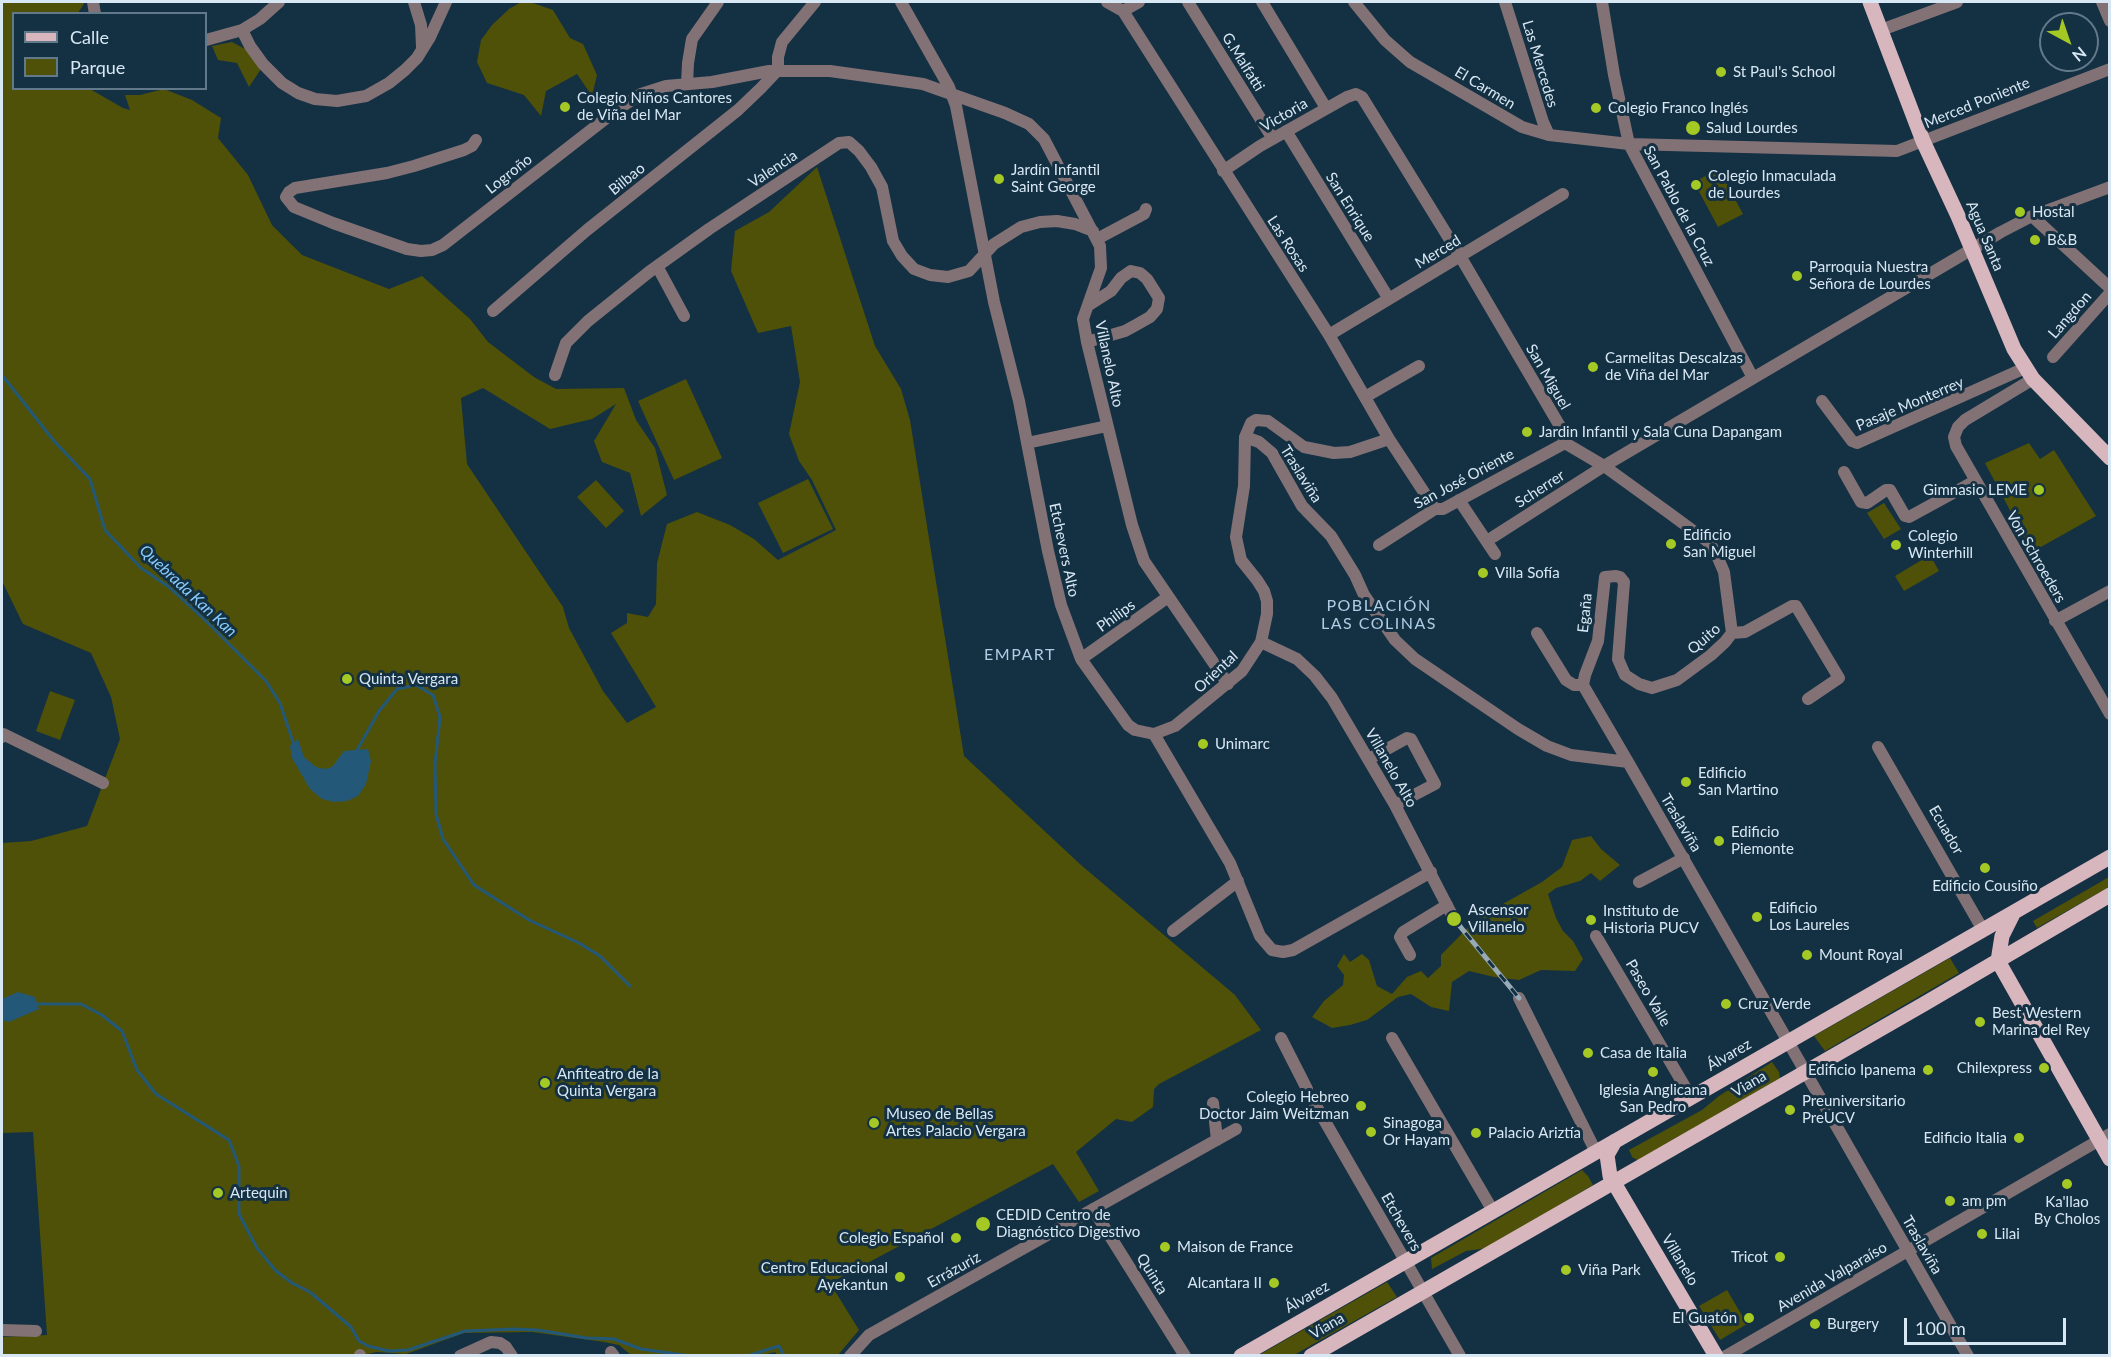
<!DOCTYPE html>
<meta charset="utf-8">
<style>
body{margin:0}
#map{position:relative;width:2111px;height:1357px;overflow:hidden;background:#143043;font-family:Lato,sans-serif}
canvas{display:block}
.frame{position:absolute;inset:0;border:3px solid #d7e7f3;pointer-events:none}
.legend{position:absolute;left:12px;top:12px;width:195px;height:78px;box-sizing:border-box;background:#143043;border:2px solid #627989;margin:0;padding:8px 10px;list-style:none;font-size:18px;color:#d7e7f3}
.legend li{display:flex;align-items:center;gap:12px;height:30px}
.legend b{width:30px;border:2px solid #627989}
.north{position:absolute;left:2039px;top:12px;width:60px;height:60px;box-sizing:border-box;background:#143043;border:2px solid #627989;border-radius:50%;rotate:140deg;font-size:16px;font-weight:700;line-height:24px;text-align:center;color:#d7e7f3}
.north::after{content:'';display:block;margin:auto;width:21px;height:27px;background:#a4c824;clip-path:polygon(50% 0,100% 100%,50% 72%,0 100%)}
.scale{position:absolute;left:1904px;top:1318px;width:162px;height:27px;box-sizing:border-box;border:3px solid #d7e7f3;border-top:0;padding-left:8px;font-size:18px;line-height:21px;white-space:nowrap;color:#d7e7f3;-webkit-text-stroke:4px #143043;paint-order:stroke}
</style>
<div id="map">
<canvas width="2111" height="1357"></canvas>
<div class="frame"></div>
<ul class="legend">
<li><b style="height:8px;background:#d8b6be"></b>Calle</li>
<li><b style="height:16px;background:#4e5107"></b>Parque</li>
</ul>
<div class="north">N</div>
<div class="scale">100 m</div>
</div>
<script>
const ctx = document.querySelector('canvas').getContext('2d');
ctx.lineJoin = 'round';
function fill(path, color) { ctx.fillStyle = color; ctx.fill(path, 'evenodd'); }
const toPath = rows => new Path2D(rows.map(r => 'M' + r).join(''));
function stroke(path, color, width, dash) { ctx.strokeStyle = color; ctx.lineWidth = width; ctx.lineCap = dash ? 'butt' : 'round'; ctx.setLineDash(dash || []); ctx.stroke(path); }
function write(font, color, halo, rows, align = 'center') {
  ctx.font = font + ' Lato,sans-serif'; ctx.lineWidth = 6; ctx.setLineDash([]); ctx.textBaseline = 'middle'; ctx.strokeStyle = halo; ctx.fillStyle = color; for (const [text, x, y, turn = 0] of rows) {
    ctx.save(); ctx.translate(x, y); ctx.rotate((+turn || 0) * Math.PI / 180); ctx.textAlign = isNaN(turn) ? turn : align; if (halo) ctx.strokeText(text, 0, 0); ctx.fillText(text, 0, 0); ctx.restore();
  }
}
fill(toPath([
 [2,2,85,2,78,13,14,14,14,88,90,89,123,108,130,110,125,95,140,95,164,89,192,100,221,118,218,138,248,175,272,225,302,255,389,289,422,276,470,319,488,342,534,377,556,389,624,388,636,420,655,448,667,495,641,516,630,473,602,462,594,441,616,404,592,419,550,429,483,388,461,398,467,464,563,607,569,628,603,691,627,723,656,707,611,633,627,623,627,613,648,617,656,604,657,563,667,524,697,512,730,525,754,539,778,560,836,530,812,480,799,461,789,434,800,382,791,326,758,333,731,271,735,231,769,212,817,167,875,346,901,389,910,420,964,756,1081,865,1235,995,1261,1030,1159,1084,1154,1089,1153,1107,1132,1122,1116,1119,1076,1152,1099,1191,1079,1202,1053,1164,830,1283,859,1330,838,1355,777,1355,775,1352,760,1356,631,1355,619,1345,604,1342,532,1332,464,1333,406,1354,377,1352,358,1356,2,1355,2,1337,47,1335,33,1132,2,1133,2,843,31,841,87,826,120,739,111,697,91,653,23,624,2,581],
 [521,2,530,2,553,10,570,38,583,44,597,75,592,96,577,74,546,91,541,116,524,95,487,83,477,62,481,40,492,25,509,9],
 [232,42,247,50,261,69,249,87,237,63,218,60,212,46],
 [1719,169,1743,214,1718,227,1694,182],
 [686,379,722,458,674,480,638,401],
 [2029,443,2040,459,2054,450,2096,516,2032,552,1985,463],
 [808,479,833,529,783,553,758,503],
 [596,480,624,511,606,528,577,497],
 [1884,503,1901,529,1884,539,1867,513],
 [1930,555,1939,571,1904,591,1895,576],
 [50,691,75,700,60,740,36,731],
 [1591,836,1601,849,1620,865,1600,881,1591,873,1580,881,1556,888,1548,894,1556,918,1563,931,1573,941,1583,959,1575,971,1541,970,1519,980,1494,977,1469,971,1452,982,1449,1011,1431,1007,1411,994,1398,997,1367,1020,1350,1025,1332,1028,1312,1017,1324,1001,1343,985,1344,975,1337,966,1344,954,1350,962,1362,954,1369,960,1377,986,1392,994,1407,977,1421,971,1428,978,1441,966,1441,955,1484,911,1501,905,1542,882,1562,867,1572,840],
 [2109,877,2109,887,2037,928,2033,921],
 [1950,958,1959,973,1825,1051,1814,1036],
 [1772,1062,1779,1072,1780,1078,1639,1161,1632,1157,1629,1150,1702,1110,1719,1096],
 [1582,1170,1588,1176,1593,1185,1487,1248,1466,1251,1432,1269,1431,1258],
 [1387,1282,1397,1297,1294,1355,1259,1355],
 [1727,1290,1747,1324,1720,1340,1699,1306]
]), '#4e5107');
fill(toPath([
 [298,739,304,757,316,767,325,769,332,767,344,751,368,749,371,761,366,784,358,796,347,801,334,802,322,799,310,789,292,758,290,746],
 [18,992,35,997,39,1009,9,1022,2,1020,2,999]
]), '#245879');
stroke(toPath([
 [2,375,54,441,90,479,105,530,141,568,169,587,205,620,266,681,280,703,294,745],
 [356,752,379,711,397,689,416,685,433,695,440,717,435,764,436,814,443,839,474,885,529,920,579,943,600,956,630,986],
 [36,1004,81,1004,102,1015,122,1031,137,1070,156,1094,229,1140,239,1166,239,1214,257,1248,276,1271,292,1283,310,1292,351,1327,359,1341,368,1346,389,1351,408,1350,465,1331,514,1329,537,1330,587,1338,614,1339,641,1349,691,1356],
 [747,1356,779,1346,784,1356]
]), '#245879', 3);
stroke(toPath([
 [93,2,95,14],
 [414,2,421,25,422,47],
 [901,2,949,87,956,106,994,302,1019,401,1048,551,1061,605,1081,659,1128,725,1135,730,1154,734,1175,726,1242,671,1261,642,1267,614,1267,601,1264,591,1257,580,1241,560,1236,537,1244,486,1245,437,1251,423,1256,420,1268,421,1304,447,1334,453,1350,452,1389,439],
 [1107,2,1123,11,1329,335,1389,439,1435,509],
 [1188,2,1273,139],
 [1262,2,1326,108],
 [1354,2,1385,40,1410,62,1522,127,1549,135,1629,144,1897,151,2110,69],
 [1505,2,1543,122,1549,135],
 [1602,2,1614,75,1629,144,1753,378],
 [2102,2,2110,21],
 [1123,11,1139,2],
 [242,30,260,19,279,2],
 [1881,30,1957,2],
 [206,40,242,30,250,46,263,64,282,83,298,93,315,99,337,101,366,96,389,83,405,70,417,58,430,37,446,2],
 [687,84,688,63,692,39,718,2],
 [1286,131,1389,299],
 [476,140,472,146,464,150,414,166,387,173,295,188,289,192,286,197,294,207,333,223,407,249,421,251,432,250,443,245,618,109,641,94,666,86,712,82,769,71,830,71,923,84,1005,113,1029,124,1044,139,1100,246,1101,268,1083,319,1087,342,1132,525,1144,561,1228,684],
 [1223,171,1260,146,1347,97,1356,94,1362,97,1460,256,1561,428,1565,443,1604,466,1669,513,1707,541,1715,551,1724,572,1732,633],
 [2032,216,2110,288],
 [1097,239,1144,214,1146,209],
 [657,266,684,316],
 [493,311,587,230,738,110,761,88,778,70,778,57,782,42,815,2],
 [1329,335,1563,194],
 [1087,342,1125,331,1136,325,1150,317,1157,309,1159,298,1147,279,1140,273,1131,271,1121,278,1111,291,1089,305],
 [2053,357,2110,293],
 [555,375,566,343,588,321,649,272,709,229,839,143,849,142,859,151,871,167,882,187,893,241,902,256,914,269,930,275,948,277,969,271,994,244,1021,227,1040,222,1057,221,1075,224,1093,231],
 [2033,379,1965,420,1958,427,1954,437,1956,446,2110,714],
 [1365,397,1419,366],
 [1822,401,1852,441,1857,443,2025,368],
 [1245,437,1259,442,1272,453,1302,506,1331,536,1355,575,1364,595,1395,640,1415,659,1518,729,1547,746,1571,755,1628,762,1968,1356],
 [1027,443,1107,426],
 [1844,472,1861,502,1867,503,1886,490,1890,490,1905,516,1909,517,1975,481],
 [1459,500,1495,554],
 [1493,537,1604,466,2001,232,2032,216,2110,187],
 [1379,545,1435,509,1443,509,1565,443],
 [2055,621,2110,591],
 [1537,633,1566,680,1574,685,1583,685],
 [1732,633,1745,632,1792,606,1796,606,1839,678,1808,699],
 [1261,642,1297,659,1315,676,1332,698,1395,805,1454,919],
 [1081,659,1168,597],
 [1154,734,1230,863,1260,936,1272,950,1283,952,1293,950,1431,872],
 [2,737,3,734,103,783],
 [1878,747,1983,930],
 [1369,759,1407,738,1411,739,1435,784,1395,805],
 [1628,762,1583,685,1585,675,1598,641,1605,577,1616,576,1620,577,1624,582,1618,659,1625,675,1639,684,1652,688,1677,680,1711,655,1725,642,1732,633],
 [1639,882,1684,858],
 [1173,931,1238,881],
 [1596,936,1691,1097],
 [1410,955,1400,937,1403,932,1447,905],
 [1519,998,1596,1152],
 [1281,1038,1307,1089],
 [1392,1038,1493,1211],
 [1213,1103,1217,1140],
 [1315,1104,1460,1356],
 [1093,1209,1185,1356],
 [2,1330,36,1331],
 [611,1352,614,1356],
 [360,1355,360,1356],
 [460,1356,491,1342,500,1343,506,1347,512,1356],
 [850,1356,869,1335,1236,1129],
 [1726,1356,2110,1134]
]), '#827275', 12);
stroke(toPath([
 [1870,2,1923,141,1958,216,2014,349,2033,379,2110,458],
 [1998,961,2110,1159],
 [1998,961,2002,936,2014,912],
 [1615,1141,1607,1155,1610,1176,1716,1356],
 [1241,1356,2110,857],
 [1311,1356,1924,1004,2110,895]
]), '#d8b6be', 15);
const rail = toPath([
 [1454,919,1519,998]
]);
stroke(rail, '#96aab8', 5);
stroke(rail, '#143043', 3, [9]);
for (const [x, y, r, color] of [
 [1721,72,6,"#a4c824"],
 [565,107,6,"#a4c824"],
 [1596,108,6,"#a4c824"],
 [1693,128,8,"#a4c824"],
 [999,179,6,"#a4c824"],
 [1696,185,6,"#a4c824"],
 [2020,212,6,"#a4c824"],
 [2035,240,6,"#a4c824"],
 [1797,276,6,"#a4c824"],
 [1593,367,6,"#a4c824"],
 [1527,432,6,"#a4c824"],
 [2039,490,6,"#a4c824"],
 [1671,544,6,"#a4c824"],
 [1896,545,6,"#a4c824"],
 [1483,573,6,"#a4c824"],
 [347,679,6,"#a4c824"],
 [1203,744,6,"#a4c824"],
 [1686,782,6,"#a4c824"],
 [1719,841,6,"#a4c824"],
 [1985,868,6,"#a4c824"],
 [1757,917,6,"#a4c824"],
 [1454,919,8,"#a4c824"],
 [1591,920,6,"#a4c824"],
 [1807,955,6,"#a4c824"],
 [1726,1004,6,"#a4c824"],
 [1980,1022,6,"#a4c824"],
 [1588,1053,6,"#a4c824"],
 [2044,1068,6,"#a4c824"],
 [1928,1070,6,"#a4c824"],
 [1653,1072,6,"#a4c824"],
 [545,1083,6,"#a4c824"],
 [1361,1106,6,"#a4c824"],
 [1790,1110,6,"#a4c824"],
 [874,1123,6,"#a4c824"],
 [1371,1132,6,"#a4c824"],
 [1476,1133,6,"#a4c824"],
 [2019,1138,6,"#a4c824"],
 [2067,1184,6,"#a4c824"],
 [218,1193,6,"#a4c824"],
 [1950,1201,6,"#a4c824"],
 [983,1224,8,"#a4c824"],
 [1982,1234,6,"#a4c824"],
 [956,1238,6,"#a4c824"],
 [1165,1247,6,"#a4c824"],
 [1780,1257,6,"#a4c824"],
 [1566,1270,6,"#a4c824"],
 [900,1277,6,"#a4c824"],
 [1274,1283,6,"#a4c824"],
 [1749,1318,6,"#a4c824"],
 [1815,1324,6,"#a4c824"]
]) { const dot = new Path2D(); dot.arc(x, y, r, 0, 2 * Math.PI); ctx.fillStyle = color; ctx.fill(dot); stroke(dot, '#143043', 2); }
write('15px', '#d7e7f3', '#143043', [
 ["G.Malfatti",1243,62,58],
 ["Las Mercedes",1540,64,73],
 ["El Carmen",1485,88,31],
 ["Merced Poniente",1977,103,-22],
 ["Victoria",1284,115,-30],
 ["Valencia",773,169,-34],
 ["Logroño",509,174,-38],
 ["Bilbao",627,179,-39],
 ["San Pablo de la Cruz",1679,206,62],
 ["San Enrique",1350,207,58],
 ["Agua Santa",1985,236,67],
 ["Las Rosas",1288,244,57],
 ["Merced",1438,252,-31],
 ["Langdon",2070,315,-49],
 ["Villanelo Alto",1109,364,78],
 ["San Miguel",1548,377,60],
 ["Pasaje Monterrey",1910,404,-23],
 ["Traslaviña",1301,474,58],
 ["San José Oriente",1464,479,-28],
 ["Scherrer",1540,489,-33],
 ["Etchevers Alto",1064,550,78],
 ["Von Schroeders",2036,557,60],
 ["Egaña",1585,613,-84],
 ["Philips",1116,616,-36],
 ["Quito",1704,639,-41],
 ["Oriental",1216,672,-43],
 ["Villanelo Alto",1391,768,60],
 ["Traslaviña",1681,823,59],
 ["Ecuador",1946,830,60],
 ["Paseo Valle",1648,993,60],
 ["Álvarez",1729,1055,-30],
 ["Viana",1749,1084,-30],
 ["Etchevers",1401,1222,60],
 ["Traslaviña",1922,1245,60],
 ["Villanelo",1680,1260,59],
 ["Errázuriz",954,1270,-29],
 ["Quinta",1152,1274,58],
 ["Avenida Valparaíso",1832,1277,-30],
 ["Álvarez",1307,1297,-30],
 ["Viana",1327,1326,-30]
]);
write('15px', '#d7e7f3', '#143043', [
 ["St Paul's School",1733,72],
 ["Colegio Niños Cantores",577,98],
 ["de Viña del Mar",577,115],
 ["Colegio Franco Inglés",1608,108],
 ["Salud Lourdes",1706,128],
 ["Jardín Infantil",1011,170],
 ["Saint George",1011,187],
 ["Colegio Inmaculada",1708,176],
 ["de Lourdes",1708,193],
 ["Hostal",2032,212],
 ["B&B",2047,240],
 ["Parroquia Nuestra",1809,267],
 ["Señora de Lourdes",1809,284],
 ["Carmelitas Descalzas",1605,358],
 ["de Viña del Mar",1605,375],
 ["Jardin Infantil y Sala Cuna Dapangam",1539,432],
 ["Gimnasio LEME",2027,490,"right"],
 ["Edificio",1683,535],
 ["San Miguel",1683,552],
 ["Colegio",1908,536],
 ["Winterhill",1908,553],
 ["Villa Sofía",1495,573],
 ["Quinta Vergara",359,679],
 ["Unimarc",1215,744],
 ["Edificio",1698,773],
 ["San Martino",1698,790],
 ["Edificio",1731,832],
 ["Piemonte",1731,849],
 ["Edificio Cousiño",1985,886,"center"],
 ["Edificio",1769,908],
 ["Los Laureles",1769,925],
 ["Ascensor",1468,910],
 ["Villanelo",1468,927],
 ["Instituto de",1603,911],
 ["Historia PUCV",1603,928],
 ["Mount Royal",1819,955],
 ["Cruz Verde",1738,1004],
 ["Best Western",1992,1013],
 ["Marina del Rey",1992,1030],
 ["Casa de Italia",1600,1053],
 ["Chilexpress",2032,1068,"right"],
 ["Edificio Ipanema",1916,1070,"right"],
 ["Anfiteatro de la",557,1074],
 ["Quinta Vergara",557,1091],
 ["Iglesia Anglicana",1653,1090,"center"],
 ["San Pedro",1653,1107,"center"],
 ["Colegio Hebreo",1349,1097,"right"],
 ["Doctor Jaim Weitzman",1349,1114,"right"],
 ["Preuniversitario",1802,1101],
 ["PreUCV",1802,1118],
 ["Museo de Bellas",886,1114],
 ["Artes Palacio Vergara",886,1131],
 ["Sinagoga",1383,1123],
 ["Or Hayam",1383,1140],
 ["Palacio Ariztía",1488,1133],
 ["Edificio Italia",2007,1138,"right"],
 ["Artequin",230,1193],
 ["am pm",1962,1201],
 ["Ka'llao",2067,1202,"center"],
 ["By Cholos",2067,1219,"center"],
 ["CEDID Centro de",996,1215],
 ["Diagnóstico Digestivo",996,1232],
 ["Lilai",1994,1234],
 ["Colegio Español",944,1238,"right"],
 ["Maison de France",1177,1247],
 ["Tricot",1768,1257,"right"],
 ["Centro Educacional",888,1268,"right"],
 ["Ayekantun",888,1285,"right"],
 ["Viña Park",1578,1270],
 ["Alcantara II",1262,1283,"right"],
 ["El Guatón",1737,1318,"right"],
 ["Burgery",1827,1324]
], 'left');
write('italic 16px', '#88cbfb', '#143043', [
 ["Quebrada Kan Kan",188,591,43]
]);
ctx.letterSpacing = '1.5px';
write('16px', '#aecee6', '#143043', [
 ["POBLACIÓN",1379,606],
 ["LAS COLINAS",1379,624],
 ["EMPART",1020,655]
]);
ctx.letterSpacing = '0px';
</script>
